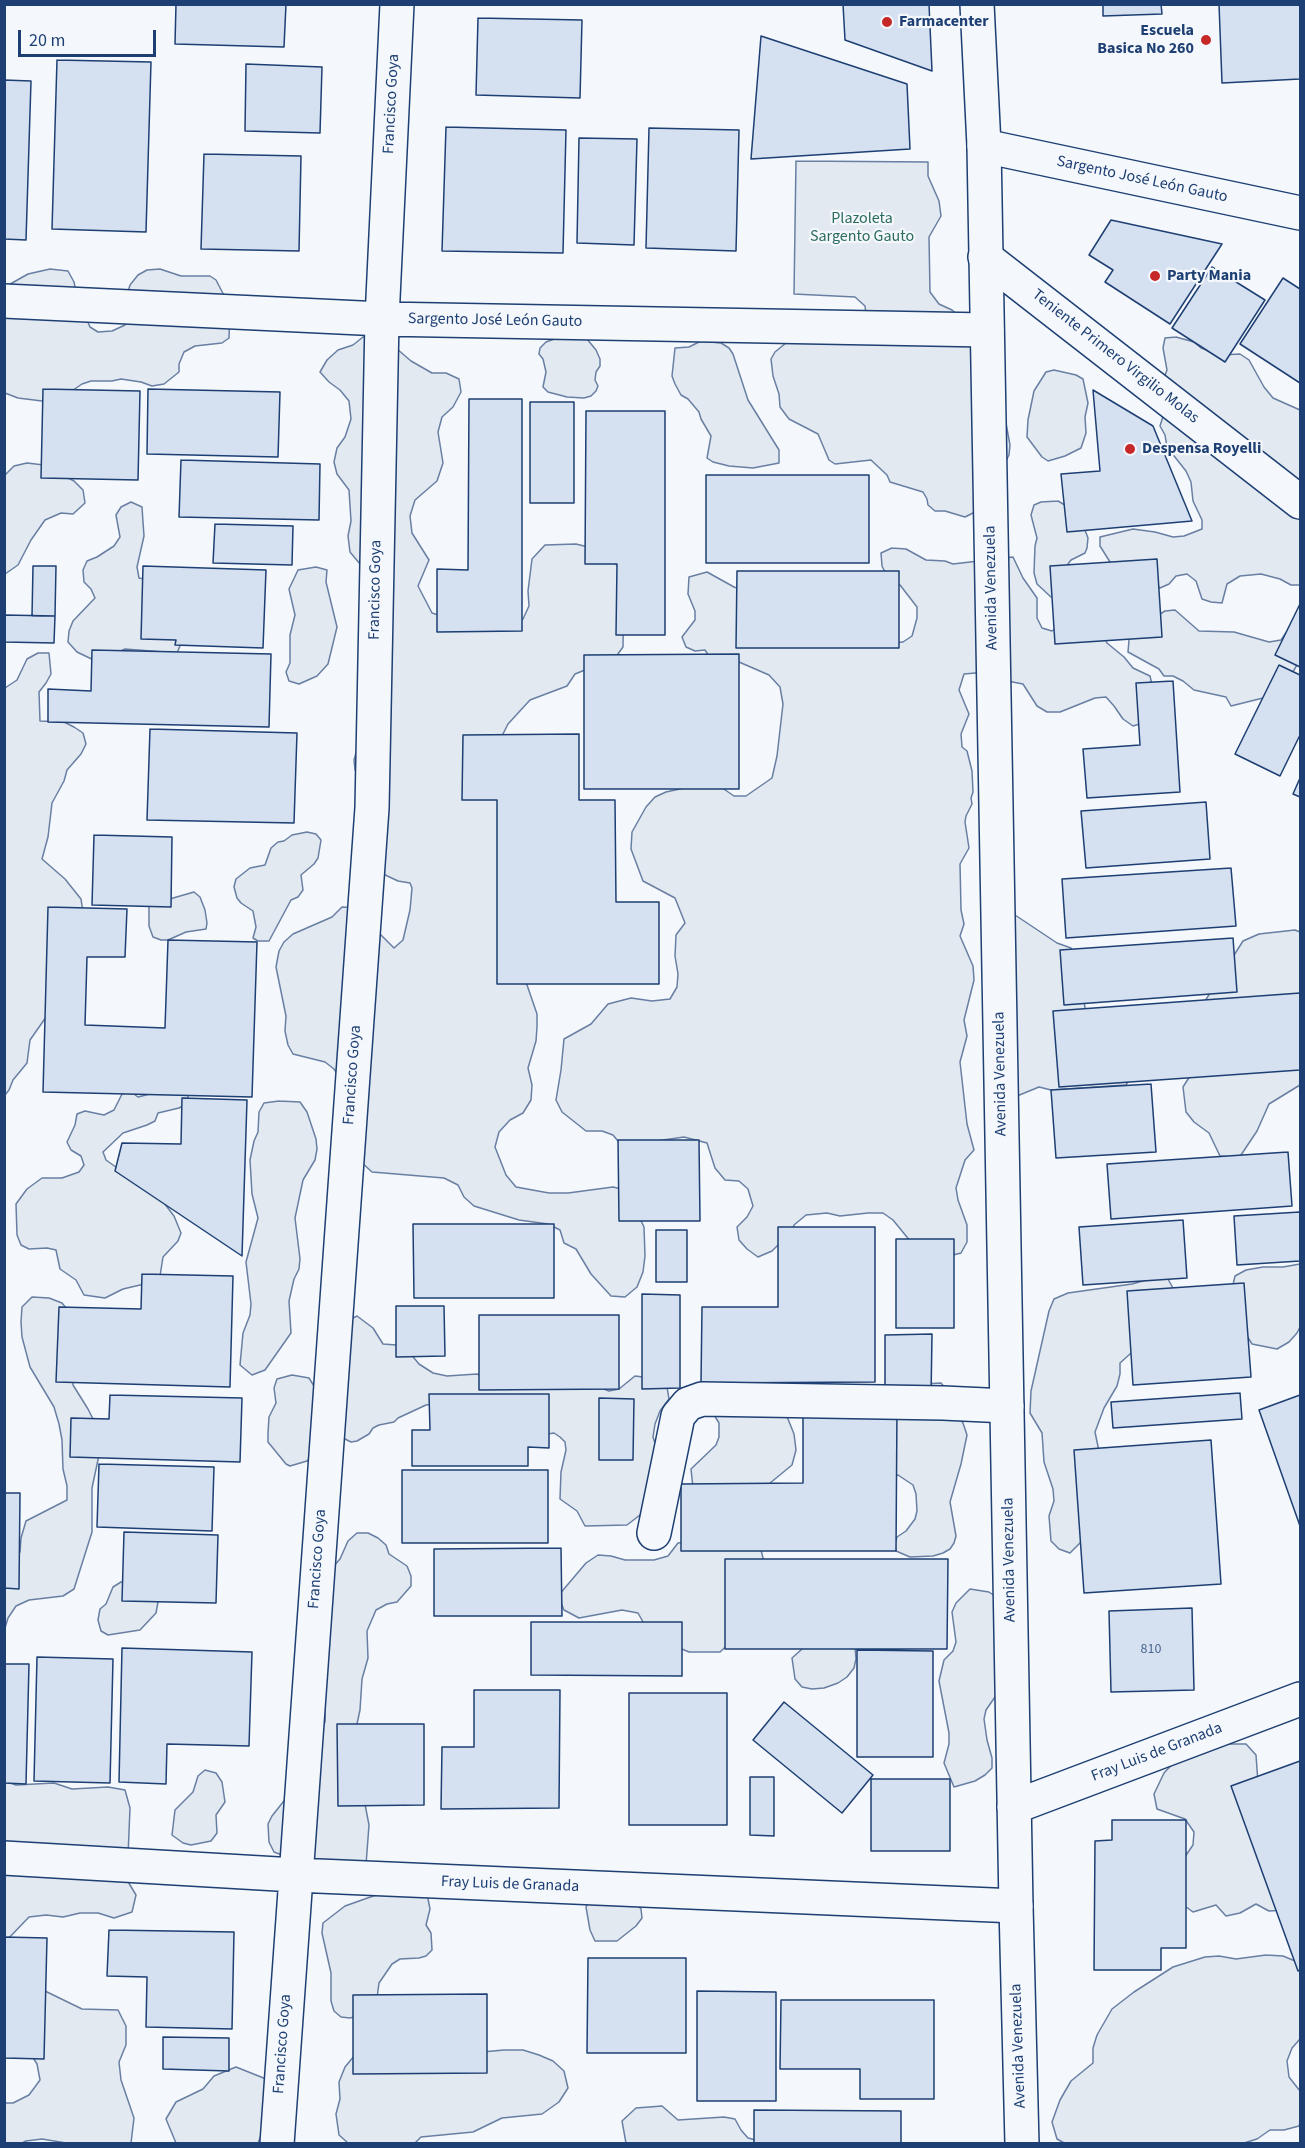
<!DOCTYPE html>
<meta charset="utf-8">
<style>
body{margin:0}
#map{position:relative;width:1305px;height:2148px;overflow:hidden;background:#f4f7fb;font-family:"Source Sans 3",sans-serif}
canvas{display:block}
.frame{position:absolute;inset:0;border:6px solid #1d3f73;pointer-events:none}
.scale{position:absolute;left:18px;top:30px;width:138px;height:27px;box-sizing:border-box;border:3px solid #1d3f73;border-top:0;padding-left:8px;font-size:18px;line-height:21px;white-space:nowrap;color:#1d3f73;-webkit-text-stroke:4px #f4f7fb;paint-order:stroke}
</style>
<div id="map">
<canvas width="1305" height="2148"></canvas>
<div class="frame"></div>
<div class="scale">20 m</div>
</div>
<script>
const ctx = document.querySelector('canvas').getContext('2d');
ctx.lineJoin = 'round';
function fill(path, color) { ctx.fillStyle = color; ctx.fill(path, 'evenodd'); }
const toPath = rows => new Path2D(rows.map(r => 'M' + r).join(''));
function stroke(path, color, width, dash) { ctx.strokeStyle = color; ctx.lineWidth = width; ctx.lineCap = dash ? 'butt' : 'round'; ctx.setLineDash(dash || []); ctx.stroke(path); }
function write(font, color, halo, rows, align = 'center') {
  ctx.font = font + ' "Source Sans 3",sans-serif'; ctx.lineWidth = 4.5; ctx.setLineDash([]); ctx.textBaseline = 'middle'; ctx.strokeStyle = halo; ctx.fillStyle = color; for (const [text, x, y, turn = 0] of rows) {
    ctx.save(); ctx.translate(x, y); ctx.rotate((+turn || 0) * Math.PI / 180); ctx.textAlign = isNaN(turn) ? turn : align; if (halo) ctx.strokeText(text, 0, 0); ctx.fillText(text, 0, 0); ctx.restore();
  }
}
const green = toPath([
 [796,161,928,162,928,176,939,201,941,216,929,237,930,292,939,304,952,310,973,328,1005,418,1010,445,1009,455,981,509,965,517,945,511,935,511,928,505,927,499,923,492,890,482,887,475,871,460,835,464,829,460,818,434,789,419,780,407,779,394,773,376,771,359,775,352,792,338,866,314,865,306,855,297,794,294,796,161],
 [50,269,68,271,74,282,77,297,90,327,98,332,112,331,125,325,124,305,130,285,138,275,147,270,160,269,181,276,210,276,216,280,230,307,229,338,222,343,195,346,184,352,179,364,179,372,164,384,152,386,141,382,121,379,112,381,91,381,82,384,66,395,50,402,18,398,5,393,5,287,28,274,50,269],
 [382,336,411,361,432,373,446,373,459,379,461,392,453,407,442,417,438,432,443,463,437,481,415,500,410,516,412,533,429,560,418,586,432,613,445,617,508,623,523,619,529,606,528,591,532,559,545,545,576,544,592,548,624,570,623,647,615,658,575,674,567,686,530,700,508,724,501,738,526,982,537,1014,537,1027,536,1041,528,1068,532,1085,531,1100,523,1113,510,1120,499,1132,495,1147,506,1175,516,1187,549,1193,568,1193,613,1187,626,1190,644,1227,645,1256,643,1272,637,1287,625,1297,611,1296,591,1274,576,1249,564,1243,560,1230,548,1224,519,1220,474,1206,464,1197,458,1185,444,1178,372,1172,360,1161,341,1079,334,1069,325,1062,293,1054,288,1045,285,1031,286,1016,276,967,279,951,284,942,293,934,332,917,342,907,359,908,376,930,394,948,403,940,410,910,412,888,410,883,398,881,381,873,362,779,355,770,354,760,360,739,366,578,360,564,350,552,348,536,351,521,349,490,337,474,334,462,337,448,345,437,351,419,349,401,340,390,329,382,320,372,327,360,338,350,353,345,363,337,382,336],
 [560,337,587,339,596,350,600,359,600,366,596,372,595,380,598,386,596,391,591,396,584,398,567,397,548,392,543,387,546,372,543,359,539,354,540,348,546,342,560,337],
 [1176,337,1194,342,1201,348,1221,355,1240,354,1249,360,1264,387,1273,398,1300,410,1300,585,1291,585,1280,579,1261,574,1240,576,1227,584,1222,603,1211,602,1202,599,1196,581,1187,574,1176,576,1169,584,1160,588,1152,581,1110,562,1100,546,1100,537,1133,529,1155,532,1173,537,1184,536,1202,529,1202,520,1193,501,1191,482,1186,471,1167,447,1165,435,1160,426,1165,410,1164,378,1167,370,1163,348,1165,338,1176,337],
 [701,341,721,343,729,348,733,354,748,400,779,450,779,463,753,468,729,466,713,462,707,458,711,436,701,419,699,412,688,399,681,395,675,384,672,376,675,348,689,347,701,341],
 [1054,370,1076,375,1083,379,1088,403,1085,417,1086,433,1081,448,1065,456,1048,461,1042,457,1027,437,1028,420,1034,391,1046,372,1054,370],
 [27,463,44,465,74,481,83,490,85,503,73,514,61,513,45,520,31,540,18,565,5,574,5,475,14,466,27,463],
 [1058,501,1070,508,1083,525,1088,538,1087,548,1085,553,1071,560,1068,564,1060,593,1051,597,1037,584,1034,573,1035,546,1037,538,1031,515,1034,505,1041,502,1058,501],
 [131,502,142,507,143,522,144,536,137,567,139,578,149,580,180,646,177,653,125,649,116,653,102,664,77,652,68,642,69,631,73,621,95,598,91,589,84,582,83,570,87,561,97,557,114,546,120,537,116,515,121,507,131,502],
 [892,548,906,549,926,560,945,561,953,564,1013,557,1023,578,1037,598,1037,618,1042,628,1052,631,1062,623,1103,634,1107,643,1124,657,1133,668,1150,676,1153,689,1143,723,1133,726,1123,719,1114,706,1106,697,1095,698,1060,712,1047,712,1037,706,1023,684,997,679,987,672,964,674,959,690,969,714,961,734,962,747,967,751,972,771,973,792,971,798,972,804,966,816,965,822,969,848,960,864,961,910,964,924,960,936,973,966,974,980,964,1020,967,1036,960,1062,967,1124,974,1150,965,1160,956,1188,958,1200,967,1225,967,1242,961,1253,949,1256,911,1242,893,1220,883,1213,868,1213,840,1216,827,1213,806,1215,794,1225,791,1236,781,1242,772,1251,758,1257,747,1249,739,1240,737,1227,747,1217,753,1206,748,1189,739,1181,725,1180,715,1168,707,1143,684,1137,622,1146,613,1135,602,1131,586,1131,562,1112,556,1100,561,1070,564,1039,591,1024,608,1004,631,998,652,1001,670,999,677,987,678,974,675,956,676,935,685,923,675,898,643,881,631,849,632,832,646,807,655,797,666,792,689,787,718,785,734,796,746,796,772,778,777,756,783,704,780,687,769,675,739,662,714,664,705,650,695,651,686,647,682,637,695,620,695,611,688,594,689,577,707,572,734,587,894,643,903,642,912,636,917,618,917,607,900,585,890,582,882,566,881,553,892,548],
 [316,567,327,570,326,582,337,627,328,664,317,676,299,684,289,681,286,672,290,663,290,635,295,615,289,589,298,570,316,567],
 [1175,610,1199,631,1234,632,1269,642,1281,640,1292,624,1300,617,1300,660,1291,675,1267,697,1231,706,1226,697,1194,690,1183,681,1173,676,1164,676,1159,669,1128,652,1129,640,1134,630,1165,611,1175,610],
 [38,653,49,653,51,674,46,683,39,692,40,721,64,722,74,727,83,733,86,744,81,754,67,770,64,781,52,803,48,837,42,859,65,879,81,899,83,912,56,948,47,951,51,1010,30,1040,27,1063,13,1080,9,1090,5,1095,5,688,17,680,27,659,38,653],
 [307,832,316,834,321,840,318,858,314,864,301,875,303,890,298,897,291,900,269,941,258,941,253,938,256,927,253,911,241,903,237,898,234,887,236,879,250,868,265,865,271,848,278,842,284,841,292,835,307,832],
 [194,892,200,897,205,910,207,923,206,929,186,932,168,940,161,940,153,937,149,926,149,905,194,892],
 [1015,915,1057,943,1071,948,1077,959,1080,971,1085,1008,1083,1022,1133,1073,1126,1085,1051,1090,1039,1087,1017,1096,1006,923,1015,915],
 [1295,930,1300,932,1300,1085,1269,1104,1257,1131,1239,1158,1220,1156,1209,1133,1194,1122,1186,1112,1183,1087,1190,1076,1205,1001,1243,941,1259,934,1295,930],
 [131,1092,138,1097,150,1094,188,1094,188,1103,179,1108,158,1113,155,1121,147,1125,123,1133,103,1152,106,1160,161,1199,174,1216,181,1233,178,1241,163,1257,160,1276,153,1282,123,1289,105,1298,84,1295,76,1280,60,1269,56,1250,47,1248,29,1249,21,1245,17,1235,16,1204,27,1189,42,1178,62,1178,79,1172,84,1165,81,1156,71,1150,67,1142,75,1125,77,1114,85,1111,104,1115,114,1110,122,1094,131,1092],
 [279,1101,300,1102,307,1112,316,1139,317,1149,315,1160,303,1180,295,1218,300,1259,299,1269,294,1279,289,1301,291,1333,265,1370,252,1375,240,1365,243,1333,250,1315,251,1304,246,1262,258,1218,252,1194,250,1160,254,1141,258,1132,259,1112,264,1103,279,1101],
 [1300,1264,1300,1327,1297,1333,1289,1342,1277,1349,1252,1344,1237,1320,1231,1294,1235,1276,1246,1270,1263,1267,1283,1267,1300,1264],
 [1157,1277,1168,1279,1174,1290,1140,1345,1120,1363,1120,1374,1117,1386,1104,1408,1095,1432,1100,1456,1083,1540,1070,1553,1059,1549,1051,1541,1049,1516,1054,1501,1053,1489,1044,1462,1042,1433,1030,1413,1031,1391,1049,1311,1054,1299,1068,1293,1132,1284,1157,1277],
 [32,1297,49,1298,62,1303,72,1315,73,1385,88,1409,96,1425,99,1455,92,1488,92,1532,74,1589,63,1596,29,1600,16,1606,8,1618,5,1628,5,1568,11,1564,20,1552,21,1538,26,1521,67,1500,67,1486,63,1469,62,1440,59,1424,54,1407,30,1367,22,1337,21,1322,22,1307,32,1297],
 [357,1316,373,1328,383,1344,396,1345,409,1352,419,1364,433,1373,447,1376,477,1374,491,1380,596,1386,609,1391,619,1389,635,1376,658,1379,667,1387,669,1399,660,1411,655,1424,653,1437,658,1452,658,1493,640,1515,627,1525,585,1526,577,1511,560,1499,561,1472,566,1450,565,1442,560,1437,554,1433,535,1436,442,1403,426,1405,398,1418,394,1422,379,1425,373,1428,369,1434,357,1441,351,1442,343,1438,351,1319,357,1316],
 [292,1375,309,1378,322,1399,312,1456,307,1461,290,1466,286,1464,268,1442,268,1433,269,1417,276,1403,274,1388,277,1379,292,1375],
 [758,1381,772,1387,788,1419,794,1434,796,1450,792,1465,764,1488,693,1488,691,1469,716,1445,719,1437,719,1423,711,1410,735,1383,758,1381],
 [941,1383,947,1390,951,1406,963,1423,967,1435,961,1464,950,1502,956,1536,954,1543,950,1549,943,1553,933,1556,910,1557,896,1551,895,1544,897,1537,906,1531,915,1519,917,1511,916,1494,913,1485,898,1475,883,1478,872,1422,922,1384,941,1383],
 [357,1533,368,1533,378,1538,386,1545,389,1554,407,1566,411,1576,411,1586,397,1602,387,1604,376,1610,367,1631,368,1658,362,1679,360,1710,353,1742,369,1825,366,1865,360,1868,282,1855,274,1852,269,1842,268,1824,272,1816,291,1792,325,1722,325,1684,333,1592,332,1568,340,1559,348,1541,357,1533],
 [695,1541,761,1550,764,1562,736,1637,720,1652,689,1652,670,1644,647,1629,638,1613,622,1610,579,1618,564,1610,558,1596,586,1563,598,1555,611,1556,625,1560,654,1560,668,1556,678,1543,695,1541],
 [133,1580,158,1602,156,1613,140,1630,108,1635,101,1631,98,1620,100,1609,106,1604,113,1587,121,1582,133,1580],
 [970,1589,989,1592,1008,1605,1006,1681,986,1710,984,1719,987,1740,992,1758,992,1768,985,1775,975,1781,954,1787,944,1763,949,1744,949,1733,939,1681,944,1660,953,1651,956,1642,952,1612,956,1603,970,1589],
 [811,1641,855,1647,856,1659,854,1668,847,1677,838,1683,824,1688,812,1689,802,1687,795,1679,792,1658,811,1641],
 [1230,1744,1246,1744,1256,1755,1258,1783,1286,1910,1269,1911,1256,1904,1240,1913,1226,1916,1216,1905,1193,1912,1178,1901,1178,1867,1193,1845,1194,1832,1185,1819,1157,1809,1154,1794,1164,1773,1177,1759,1210,1746,1230,1744],
 [205,1770,216,1773,222,1782,225,1802,216,1815,217,1833,211,1841,191,1845,183,1843,172,1835,175,1810,193,1792,198,1776,205,1770],
 [5,1781,16,1785,54,1783,72,1789,108,1787,125,1790,130,1808,127,1880,136,1895,132,1912,114,1918,98,1913,80,1913,63,1917,46,1915,29,1917,5,1942,5,1781],
 [427,1894,430,1909,426,1925,431,1933,432,1950,426,1956,419,1958,400,1959,392,1964,379,1983,377,1998,358,2016,350,2018,341,2017,334,2011,331,2001,331,1973,322,1933,323,1923,345,1906,376,1895,427,1894],
 [590,1900,636,1903,641,1909,642,1918,636,1926,617,1941,595,1941,590,1930,586,1907,590,1900],
 [1266,1955,1283,1956,1300,1963,1300,2039,1292,2048,1287,2061,1289,2077,1300,2091,1300,2123,1299,2126,1284,2130,1270,2130,1257,2139,1244,2143,1066,2144,1057,2139,1052,2122,1060,2100,1071,2081,1093,2063,1093,2048,1097,2035,1112,2009,1134,1992,1173,1967,1205,1957,1219,1956,1236,1959,1266,1955],
 [45,1991,82,2009,118,2010,126,2026,126,2045,119,2062,121,2080,134,2118,131,2143,66,2143,42,2139,26,2141,22,2143,5,2143,4,2103,13,2103,29,2095,40,2080,37,2064,27,2048,45,1991],
 [504,2050,523,2050,539,2055,553,2061,564,2071,568,2088,559,2102,542,2114,502,2118,473,2132,421,2137,415,2143,348,2143,339,2135,336,2114,340,2099,339,2082,345,2067,355,2055,482,2052,504,2050],
 [236,2067,266,2079,269,2117,258,2143,176,2143,166,2119,176,2102,203,2089,214,2076,236,2067],
 [662,2106,678,2120,724,2117,735,2119,741,2130,748,2138,767,2143,626,2143,622,2121,636,2108,662,2106]
]);
fill(green, '#e3e9f0');
stroke(green, '#687fa3', 1.5);
const building = toPath([
 [176,4,286,4,284,47,175,44,176,4],
 [843,4,929,4,932,71,845,40,843,4],
 [1103,4,1161,4,1162,14,1103,16,1103,4],
 [1219,4,1300,4,1300,79,1222,83,1219,4],
 [478,18,582,20,580,98,476,95,478,18],
 [761,36,907,84,910,149,751,159,761,36],
 [57,60,151,62,146,232,52,229,57,60],
 [246,64,322,67,320,133,245,131,246,64],
 [4,80,31,81,26,240,4,239,4,80],
 [446,127,566,130,563,253,442,251,446,127],
 [649,128,739,130,736,251,646,248,649,128],
 [579,138,637,139,634,245,577,243,579,138],
 [204,154,301,156,299,251,201,249,204,154],
 [1111,220,1222,244,1170,324,1105,282,1113,270,1089,255,1111,220],
 [1212,267,1265,300,1225,362,1172,328,1212,267],
 [1283,278,1300,289,1300,383,1240,344,1283,278],
 [43,389,140,391,138,480,41,478,43,389],
 [148,389,280,392,278,457,147,454,148,389],
 [1093,390,1153,426,1192,521,1067,532,1061,474,1100,471,1093,390],
 [469,399,522,399,522,631,437,632,437,569,468,570,469,399],
 [530,402,574,402,574,503,530,503,530,402],
 [586,411,665,411,665,635,616,635,617,564,585,564,586,411],
 [181,460,320,464,319,520,179,517,181,460],
 [706,475,869,475,869,563,706,563,706,475],
 [215,524,293,526,292,565,213,563,215,524],
 [1157,559,1162,637,1055,644,1050,566,1157,559],
 [33,566,56,566,55,616,32,616,33,566],
 [143,566,266,570,263,648,175,645,176,640,141,639,143,566],
 [737,571,899,571,899,648,736,648,737,571],
 [1300,604,1300,667,1275,655,1300,604],
 [4,615,55,616,54,643,4,642,4,615],
 [92,650,271,654,269,727,48,722,48,689,91,691,92,650],
 [739,654,739,789,584,789,584,655,739,654],
 [1279,665,1300,675,1300,735,1280,776,1235,754,1279,665],
 [1173,681,1180,792,1087,798,1083,749,1140,745,1136,683,1173,681],
 [150,729,297,733,294,823,147,820,150,729],
 [579,734,579,800,615,800,616,902,659,902,659,984,497,984,497,800,462,800,463,735,579,734],
 [1300,778,1300,797,1293,794,1300,778],
 [1206,802,1210,859,1086,868,1081,811,1206,802],
 [94,835,172,837,171,907,92,905,94,835],
 [1231,868,1236,926,1066,938,1062,879,1231,868],
 [48,907,127,909,125,957,87,957,85,1025,165,1028,168,940,257,942,252,1097,43,1092,48,907],
 [1233,938,1237,992,1064,1005,1060,950,1233,938],
 [1300,993,1300,1070,1059,1087,1053,1011,1300,993],
 [1151,1084,1156,1152,1056,1158,1051,1090,1151,1084],
 [182,1098,247,1100,242,1256,115,1171,122,1143,181,1144,182,1098],
 [618,1140,699,1140,700,1221,619,1221,618,1140],
 [1288,1152,1292,1206,1111,1219,1107,1164,1288,1152],
 [1300,1212,1300,1261,1237,1265,1234,1216,1300,1212],
 [1183,1220,1187,1278,1083,1285,1079,1227,1183,1220],
 [413,1224,554,1224,554,1298,414,1298,413,1224],
 [778,1227,875,1227,875,1382,701,1383,702,1307,778,1307,778,1227],
 [656,1230,687,1230,687,1282,656,1282,656,1230],
 [896,1239,954,1239,954,1328,896,1328,896,1239],
 [142,1274,233,1276,230,1387,56,1382,59,1307,141,1309,142,1274],
 [1244,1283,1251,1377,1133,1385,1127,1291,1244,1283],
 [642,1294,680,1295,680,1388,642,1389,642,1294],
 [396,1306,444,1306,445,1356,396,1357,396,1306],
 [479,1315,619,1315,619,1389,479,1390,479,1315],
 [932,1334,931,1398,885,1398,885,1335,932,1334],
 [1240,1393,1242,1419,1113,1428,1111,1402,1240,1393],
 [429,1394,549,1394,549,1448,528,1447,528,1466,412,1466,412,1430,430,1430,429,1394],
 [110,1395,242,1398,240,1462,70,1457,71,1418,109,1419,110,1395],
 [1300,1395,1300,1526,1259,1410,1300,1395],
 [599,1398,634,1399,633,1460,599,1460,599,1398],
 [803,1406,897,1406,896,1551,681,1551,681,1484,803,1483,803,1406],
 [1211,1440,1221,1584,1084,1593,1074,1450,1211,1440],
 [99,1464,214,1467,212,1531,97,1527,99,1464],
 [402,1470,548,1470,548,1543,402,1543,402,1470],
 [4,1493,20,1493,19,1589,4,1588,4,1493],
 [124,1532,218,1535,216,1603,122,1601,124,1532],
 [561,1548,562,1616,434,1616,434,1549,561,1548],
 [725,1559,948,1559,947,1649,725,1649,725,1559],
 [1192,1608,1194,1690,1111,1692,1109,1611,1192,1608],
 [531,1622,682,1622,682,1676,531,1675,531,1622],
 [122,1648,252,1652,249,1746,167,1744,166,1784,119,1782,122,1648],
 [857,1650,933,1651,933,1757,857,1757,857,1650],
 [37,1657,113,1659,110,1783,34,1781,37,1657],
 [4,1664,29,1664,26,1784,4,1783,4,1664],
 [474,1690,560,1690,559,1808,441,1809,442,1747,474,1747,474,1690],
 [629,1693,727,1693,727,1825,629,1825,629,1693],
 [784,1702,873,1775,842,1813,753,1740,784,1702],
 [337,1724,424,1724,424,1805,338,1806,337,1724],
 [1300,1761,1300,1970,1298,1971,1231,1786,1300,1761],
 [750,1777,774,1777,774,1836,750,1835,750,1777],
 [871,1779,950,1779,950,1851,871,1851,871,1779],
 [1112,1820,1186,1820,1186,1948,1161,1948,1161,1970,1094,1970,1095,1841,1112,1840,1112,1820],
 [109,1930,234,1932,232,2029,146,2027,147,1977,107,1976,109,1930],
 [4,1937,47,1938,44,2059,4,2058,4,1937],
 [588,1958,686,1958,686,2053,587,2053,588,1958],
 [697,1991,776,1992,776,2101,697,2101,697,1991],
 [487,1994,487,2073,353,2074,353,1995,487,1994],
 [781,2000,934,2000,934,2099,860,2099,860,2069,780,2069,781,2000],
 [163,2037,229,2038,229,2071,163,2069,163,2037],
 [754,2110,901,2111,901,2144,754,2144,754,2110]
]);
fill(building, '#d5e0f0');
stroke(building, '#1d3f73', 1.5);
const minor = toPath([
 [984,146,1300,213],
 [985,257,1300,502],
 [4,301,382,319,987,330],
 [654,1533,678,1416,688,1404,702,1399,943,1403,1007,1406],
 [1014,1807,1300,1699],
 [4,1858,295,1875,1016,1906],
 [277,2144,372,808,382,319,397,4]
]);
const major = toPath([
 [977,4,984,146,1016,1906,1022,2144]
]);
stroke(minor, '#1d3f73', 36);
stroke(major, '#1d3f73', 36);
stroke(minor, '#f4f7fb', 33);
stroke(major, '#f4f7fb', 33);
for (const [x, y, r, color] of [
 [887,22,6,"#c62828"],
 [1206,40,6,"#c62828"],
 [1155,276,6,"#c62828"],
 [1130,449,6,"#c62828"]
]) { const dot = new Path2D(); dot.arc(x, y, r, 0, 2 * Math.PI); ctx.fillStyle = color; ctx.fill(dot); stroke(dot, '#f4f7fb', 2); }
write('14px', '#4b6792', null, [
 ["810",1151,1650]
]);
write('bold 16px', '#1d3f73', '#f4f7fb', [
 ["Farmacenter",899,22],
 ["Escuela",1194,31,"right"],
 ["Basica No 260",1194,49,"right"],
 ["Party Mania",1167,276],
 ["Despensa Royelli",1142,449]
], 'left');
write('16px', '#1d3f73', '#f4f7fb', [
 ["Francisco Goya",392,104,-87],
 ["Sargento José León Gauto",1142,180,12],
 ["Sargento José León Gauto",495,321,1],
 ["Teniente Primero Virgilio Molas",1115,357,38],
 ["Avenida Venezuela",992,588,-91],
 ["Francisco Goya",376,590,-89],
 ["Avenida Venezuela",1001,1074,-91],
 ["Francisco Goya",353,1075,-86],
 ["Francisco Goya",318,1559,-86],
 ["Avenida Venezuela",1010,1560,-91],
 ["Fray Luis de Granada",1157,1753,-21],
 ["Fray Luis de Granada",510,1885,2],
 ["Francisco Goya",283,2044,-86],
 ["Avenida Venezuela",1019,2046,-92]
]);
write('16px', '#2c6c60', '#f4f7fb', [
 ["Plazoleta",862,219],
 ["Sargento Gauto",862,237]
]);
</script>
